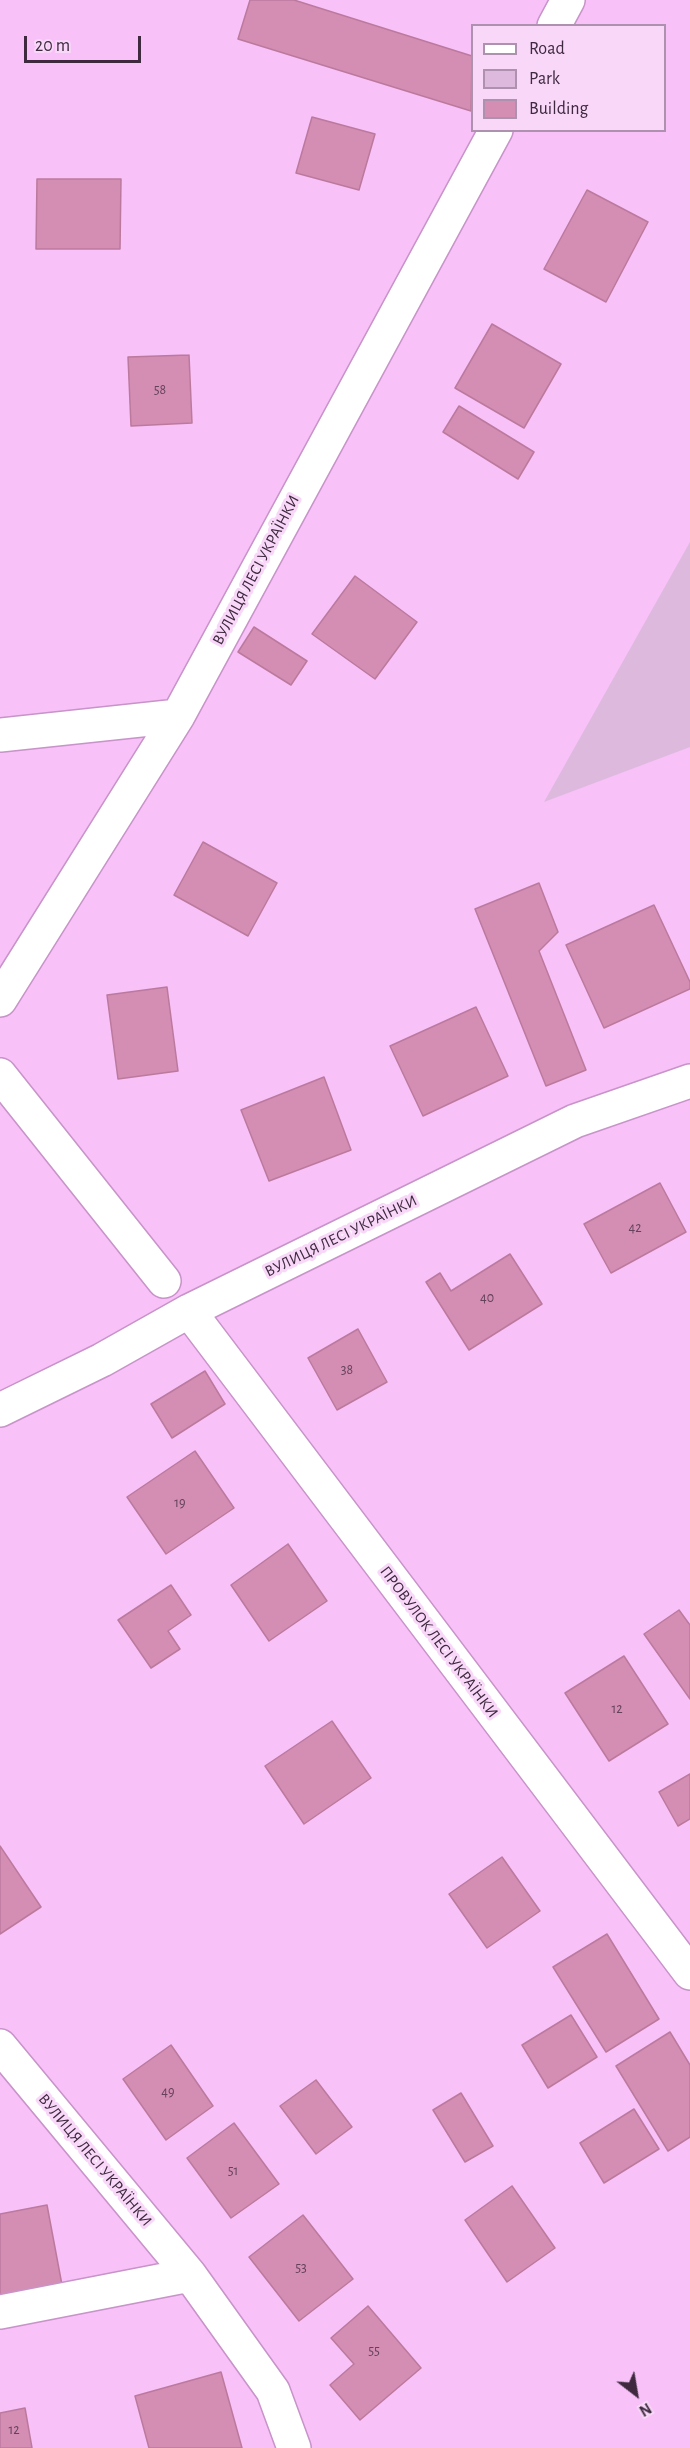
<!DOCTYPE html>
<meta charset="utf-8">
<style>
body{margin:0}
#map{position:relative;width:690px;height:2448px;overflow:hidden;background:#f8c1f8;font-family:"Alegreya Sans",sans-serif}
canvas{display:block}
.legend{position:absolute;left:471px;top:24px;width:195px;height:108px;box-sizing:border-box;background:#f8d7f8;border:2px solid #ae91ae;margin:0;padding:8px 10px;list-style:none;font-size:18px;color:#3e293e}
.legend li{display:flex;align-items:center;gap:12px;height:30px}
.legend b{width:30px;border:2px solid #ae91ae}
.north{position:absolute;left:606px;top:2364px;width:60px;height:60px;-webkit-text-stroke:4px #f8d7f8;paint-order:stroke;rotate:149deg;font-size:16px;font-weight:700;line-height:24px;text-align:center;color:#3e293e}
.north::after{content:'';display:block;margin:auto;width:21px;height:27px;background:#3e293e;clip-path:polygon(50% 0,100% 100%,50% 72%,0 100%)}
.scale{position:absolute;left:24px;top:36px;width:117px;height:27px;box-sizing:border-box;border:3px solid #3e293e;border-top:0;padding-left:8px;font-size:18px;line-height:21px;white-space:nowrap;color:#3e293e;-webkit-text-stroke:4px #f8d7f8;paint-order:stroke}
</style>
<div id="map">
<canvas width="690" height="2448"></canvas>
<ul class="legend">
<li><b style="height:8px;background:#fff"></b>Road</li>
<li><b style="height:16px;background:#ddb9de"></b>Park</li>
<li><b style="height:16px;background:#d48eb4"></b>Building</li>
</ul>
<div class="north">N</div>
<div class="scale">20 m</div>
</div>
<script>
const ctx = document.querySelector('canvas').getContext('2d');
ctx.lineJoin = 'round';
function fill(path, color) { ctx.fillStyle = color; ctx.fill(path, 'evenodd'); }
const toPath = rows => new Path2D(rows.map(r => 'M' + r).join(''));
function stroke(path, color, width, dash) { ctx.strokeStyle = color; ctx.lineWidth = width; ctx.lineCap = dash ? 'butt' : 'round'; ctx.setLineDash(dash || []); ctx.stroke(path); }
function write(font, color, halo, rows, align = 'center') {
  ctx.font = font + ' "Alegreya Sans",sans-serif'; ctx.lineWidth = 6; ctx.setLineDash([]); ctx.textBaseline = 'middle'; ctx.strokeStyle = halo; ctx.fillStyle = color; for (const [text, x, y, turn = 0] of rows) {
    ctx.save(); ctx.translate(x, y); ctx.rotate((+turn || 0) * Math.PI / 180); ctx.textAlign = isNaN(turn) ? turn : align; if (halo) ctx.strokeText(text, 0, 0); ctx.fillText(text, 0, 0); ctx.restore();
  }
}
fill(toPath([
 [690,542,690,747,544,802]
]), '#ddb9de');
const building = toPath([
 [250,0,294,0,472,56,471,111,238,39,250,0],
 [312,117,375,134,359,190,296,173,312,117],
 [37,179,121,179,120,249,36,249,37,179],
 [587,190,648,222,606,302,544,269,587,190],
 [492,324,561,364,524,428,455,388,492,324],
 [189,355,192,423,131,426,128,357,189,355],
 [459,406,534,452,518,479,443,432,459,406],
 [355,576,417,622,375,679,312,634,355,576],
 [254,627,307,661,291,685,238,652,254,627],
 [203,842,277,883,248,936,174,895,203,842],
 [539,883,558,932,539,951,586,1070,546,1086,475,909,539,883],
 [654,905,690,982,690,989,604,1028,566,945,654,905],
 [167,987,178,1071,118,1079,107,995,167,987],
 [476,1007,508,1076,423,1116,390,1046,476,1007],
 [324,1077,351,1150,269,1181,241,1110,324,1077],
 [660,1183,686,1232,611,1273,584,1224,660,1183],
 [510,1254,542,1304,469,1350,426,1282,440,1273,451,1291,510,1254],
 [358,1329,387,1382,337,1410,308,1358,358,1329],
 [205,1371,225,1404,172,1438,151,1404,205,1371],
 [195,1451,234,1508,166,1554,127,1497,195,1451],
 [288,1544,327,1601,269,1641,231,1585,288,1544],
 [171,1585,191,1615,168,1631,180,1649,151,1668,118,1620,171,1585],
 [679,1610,690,1625,690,1699,644,1634,679,1610],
 [624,1656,668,1724,609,1761,565,1693,624,1656],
 [332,1721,371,1778,304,1824,265,1766,332,1721],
 [690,1774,690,1819,678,1826,659,1792,690,1774],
 [0,1846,41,1907,0,1934,0,1846],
 [502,1857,540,1911,487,1948,449,1894,502,1857],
 [607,1934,659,2019,606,2052,553,1967,607,1934],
 [571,2015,597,2057,548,2088,522,2045,571,2015],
 [670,2032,690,2065,690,2137,668,2151,616,2066,670,2032],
 [171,2045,213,2106,166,2140,123,2079,171,2045],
 [316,2080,352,2127,316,2154,280,2106,316,2080],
 [461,2093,493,2146,465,2162,433,2110,461,2093],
 [634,2109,659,2149,604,2183,580,2143,634,2109],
 [234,2123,279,2184,231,2218,187,2158,234,2123],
 [512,2186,555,2248,507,2282,465,2220,512,2186],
 [47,2205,62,2285,0,2296,0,2214,47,2205],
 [303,2215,353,2279,299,2321,249,2257,303,2215],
 [368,2306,421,2368,360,2420,330,2385,354,2364,331,2338,368,2306],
 [221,2372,242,2448,149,2448,135,2396,221,2372],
 [25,2408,32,2448,0,2448,0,2413,25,2408]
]);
fill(building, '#d48eb4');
stroke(building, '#bc799e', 1.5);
const street = toPath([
 [554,26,568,0],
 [0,735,178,716],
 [0,1000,178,716,496,130],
 [0,1075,164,1281],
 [189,1311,690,1973],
 [0,1410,102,1360,189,1311,575,1121,690,1081],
 [0,2046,190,2275,273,2391,294,2448],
 [0,2312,190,2275]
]);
stroke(street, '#c793c8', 36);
stroke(street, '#fff', 33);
write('14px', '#64425c', null, [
 ["58",160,390],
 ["42",635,1228],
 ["40",487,1298],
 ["38",347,1370],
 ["19",180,1503],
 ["12",617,1709],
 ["49",168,2092],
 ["51",233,2171],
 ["53",301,2268],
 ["55",374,2351],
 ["12",14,2430]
]);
write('16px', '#3e293e', '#f8d7f8', [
 ["ВУЛИЦЯ ЛЕСІ УКРАЇНКИ",256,570,-62],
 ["ВУЛИЦЯ ЛЕСІ УКРАЇНКИ",341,1236,-26],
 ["ПРОВУЛОК ЛЕСІ УКРАЇНКИ",439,1642,53],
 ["ВУЛИЦЯ ЛЕСІ УКРАЇНКИ",95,2160,50]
]);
</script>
